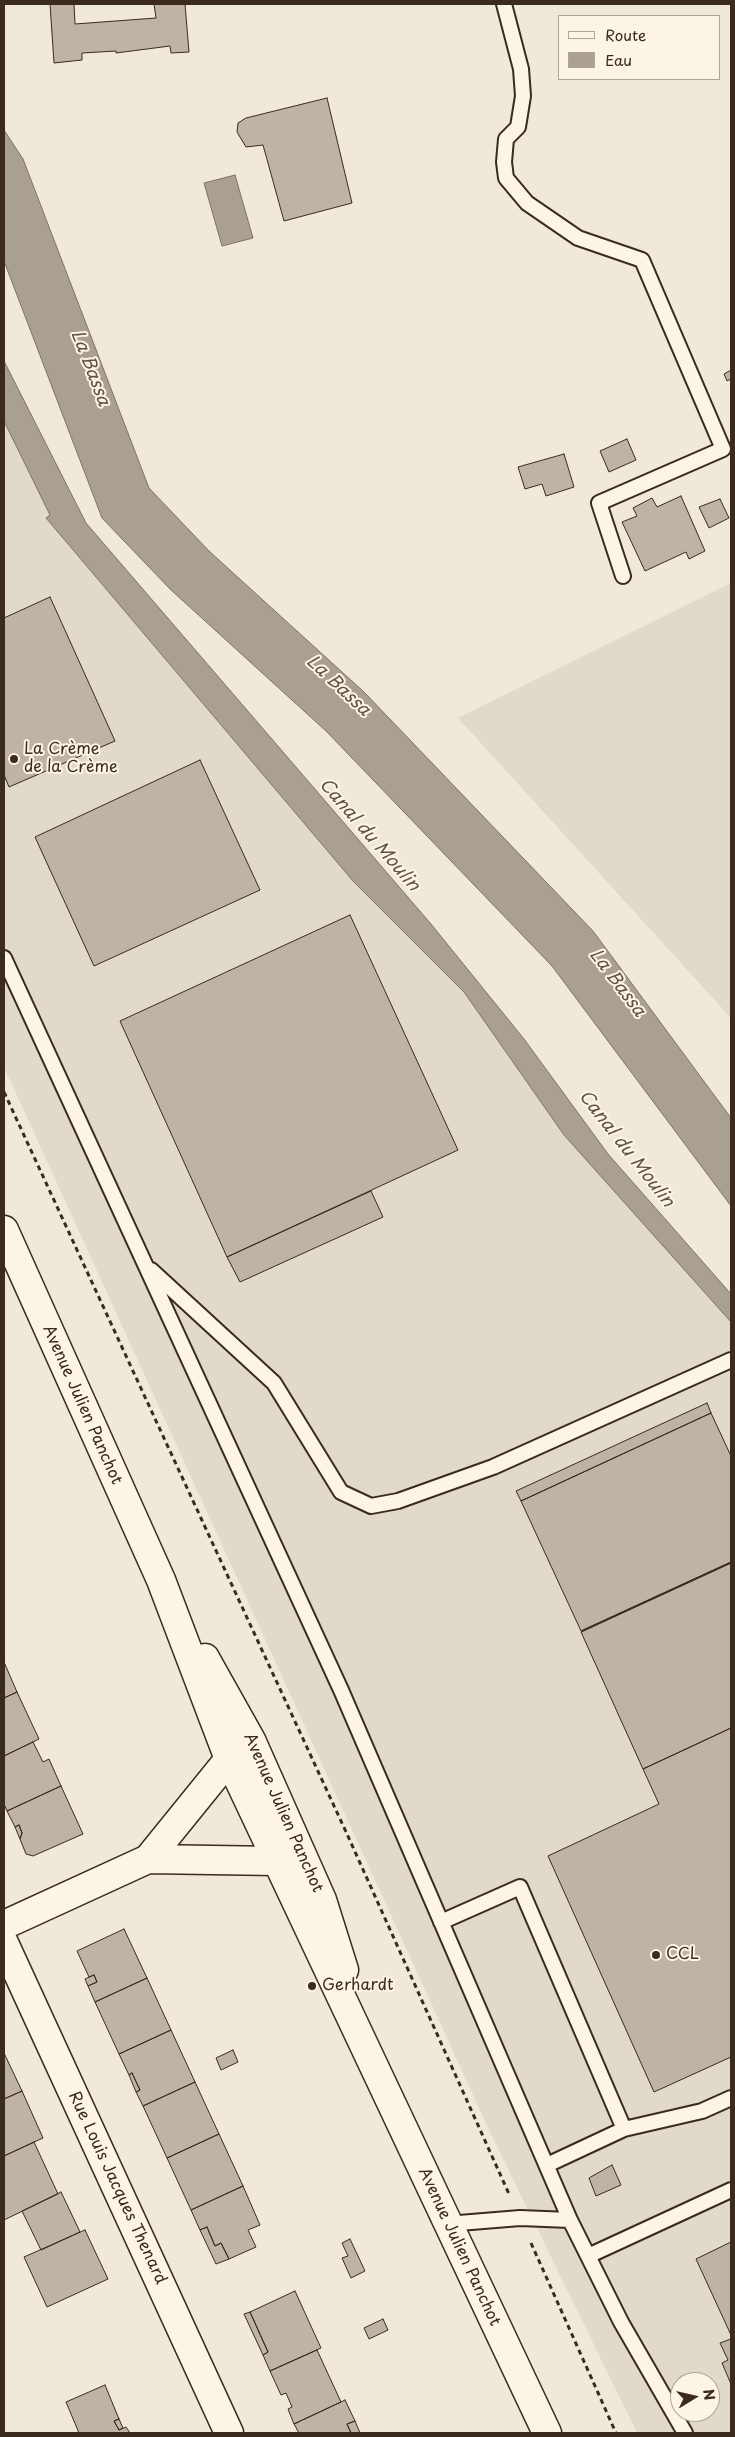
<!DOCTYPE html>
<meta charset="utf-8">
<style>
body{margin:0}
#map{position:relative;width:735px;height:2437px;overflow:hidden;background:#f0e9d9;font-family:"Playpen Sans",sans-serif}
canvas{display:block}
.frame{position:absolute;inset:0;border:5px solid #3b2a1e;pointer-events:none}
.legend{position:absolute;left:558px;top:15px;width:162px;height:65px;box-sizing:border-box;background:#fcf5e5;border:1px solid #afa495;margin:0;padding:6px 9px;list-style:none;font-size:15px;color:#3b2a1e}
.legend li{display:flex;align-items:center;gap:10px;height:25px}
.legend b{width:25px;border:1px solid #afa495}
.north{position:absolute;left:670px;top:2372px;width:50px;height:50px;box-sizing:border-box;background:#fcf5e5;border:1px solid #afa495;border-radius:50%;rotate:81deg;font-size:14px;font-weight:700;line-height:20px;text-align:center;color:#3b2a1e}
.north::after{content:'';display:block;margin:auto;width:18px;height:22px;background:#3b2a1e;clip-path:polygon(50% 0,100% 100%,50% 72%,0 100%)}
</style>
<div id="map">
<canvas width="735" height="2437"></canvas>
<div class="frame"></div>
<ul class="legend">
<li><b style="height:6px;background:#fcf5e5"></b>Route</li>
<li><b style="height:14px;background:#aaa091"></b>Eau</li>
</ul>
<div class="north">N</div>
</div>
<script>
const ctx = document.querySelector('canvas').getContext('2d');
ctx.lineJoin = 'round';
function fill(path, color) { ctx.fillStyle = color; ctx.fill(path, 'evenodd'); }
const toPath = rows => new Path2D(rows.map(r => 'M' + r).join(''));
function stroke(path, color, width, dash) { ctx.strokeStyle = color; ctx.lineWidth = width; ctx.lineCap = dash ? 'butt' : 'round'; ctx.setLineDash(dash || []); ctx.stroke(path); }
function write(font, color, halo, rows, align = 'center') {
  ctx.font = font + ' "Playpen Sans",sans-serif'; ctx.lineWidth = 4; ctx.setLineDash([]); ctx.textBaseline = 'middle'; ctx.strokeStyle = halo; ctx.fillStyle = color; for (const [text, x, y, turn = 0] of rows) {
    ctx.save(); ctx.translate(x, y); ctx.rotate((+turn || 0) * Math.PI / 180); ctx.textAlign = isNaN(turn) ? turn : align; if (halo) ctx.strokeText(text, 0, 0); ctx.fillText(text, 0, 0); ctx.restore();
  }
}
fill(toPath([
 [4,421,50,515,46,518,61,537,353,881,464,992,564,1135,731,1322,731,2433,637,2433,489,2130,4,1067],
 [680,2382,710,2382,710,2412,680,2412],
 [731,583,731,1018,458,718]
]), '#e1d9c9');
const water = toPath([
 [4,130,23,159,149,488,209,551,364,692,593,931,731,1118,731,1206,552,966,326,731,171,590,102,518,4,261,4,130],
 [235,175,253,238,222,246,204,183,235,175],
 [4,361,86,523,431,924,524,1039,608,1154,731,1294,731,1322,564,1135,464,992,353,881,46,518,50,515,4,421,4,361]
]);
fill(water, '#aaa091');
stroke(water, '#7e7163', 1);
const building = toPath([
 [50,4,74,4,75,24,156,18,154,4,185,4,189,52,171,53,170,46,116,53,116,51,82,53,82,60,54,63,50,4],
 [327,98,352,203,284,221,263,145,246,147,237,132,238,123,246,118,327,98],
 [731,370,731,379,727,381,724,374,731,370],
 [627,439,636,460,609,472,600,451,627,439],
 [564,454,574,487,546,496,542,484,525,489,518,467,564,454],
 [681,496,705,551,689,559,686,552,645,571,622,522,637,516,633,508,652,498,657,507,681,496],
 [720,499,729,518,709,528,699,507,720,499],
 [50,597,115,741,9,787,4,775,4,618,50,597],
 [200,760,260,890,94,966,35,837,200,760],
 [350,915,458,1150,227,1257,120,1021,350,915],
 [371,1191,383,1217,240,1282,227,1257,371,1191],
 [707,1403,711,1413,521,1501,516,1491,707,1403],
 [711,1413,731,1456,731,1562,581,1631,521,1501,711,1413],
 [731,1562,731,1563,581,1632,583,1630,731,1562],
 [731,1563,731,1728,643,1769,581,1632,731,1563],
 [4,1662,17,1692,4,1698,4,1662],
 [17,1692,39,1739,4,1756,4,1698,17,1692],
 [731,1728,731,2057,654,2092,548,1856,659,1804,643,1769,731,1728],
 [33,1742,43,1762,49,1759,61,1786,7,1811,4,1804,4,1756,33,1742],
 [61,1786,83,1834,33,1856,26,1854,20,1839,22,1833,19,1825,15,1827,7,1811,61,1786],
 [19,1825,22,1833,20,1839,15,1827,19,1825],
 [124,1929,147,1978,95,2002,88,1986,97,1982,94,1975,89,1977,77,1951,124,1929],
 [94,1975,97,1982,88,1986,85,1979,94,1975],
 [147,1978,171,2030,119,2054,95,2002,147,1978],
 [171,2030,195,2082,143,2106,136,2092,140,2090,132,2073,129,2075,119,2054,171,2030],
 [233,2050,238,2062,221,2070,216,2058,233,2050],
 [4,2053,22,2091,4,2099,4,2053],
 [132,2073,140,2090,136,2092,129,2075,132,2073],
 [195,2082,219,2134,167,2158,143,2106,195,2082],
 [22,2091,43,2138,4,2156,4,2099,22,2091],
 [219,2134,243,2186,191,2210,167,2158,219,2134],
 [34,2142,58,2194,4,2220,4,2156,34,2142],
 [612,2165,621,2185,596,2196,589,2178,612,2165],
 [243,2186,260,2225,248,2230,256,2247,229,2259,221,2243,215,2246,207,2227,200,2230,191,2210,243,2186],
 [61,2192,80,2232,41,2250,22,2211,61,2192],
 [207,2227,215,2246,221,2243,229,2259,216,2264,200,2230,207,2227],
 [85,2230,108,2279,47,2307,24,2257,85,2230],
 [350,2239,365,2271,351,2278,342,2258,348,2256,342,2243,350,2239],
 [731,2242,731,2335,696,2259,731,2242],
 [295,2291,321,2348,270,2371,263,2355,268,2352,250,2312,295,2291],
 [250,2312,268,2352,263,2355,244,2314,250,2312],
 [383,2319,388,2330,369,2339,364,2328,383,2319],
 [731,2339,731,2384,722,2363,728,2360,720,2343,731,2339],
 [317,2350,341,2402,294,2424,288,2409,292,2407,286,2393,281,2395,270,2371,317,2350],
 [105,2385,119,2419,114,2421,119,2430,126,2427,130,2433,79,2433,66,2402,105,2385],
 [345,2400,355,2421,347,2424,351,2433,299,2433,294,2424,345,2400],
 [119,2419,123,2428,119,2430,114,2421,119,2419],
 [355,2421,360,2433,351,2433,347,2424,355,2421]
]);
fill(building, '#beb3a4');
stroke(building, '#3b2a1e', 1);
const service = toPath([
 [504,4,521,69,523,96,518,127,506,139,504,162,506,178,527,203,578,238,642,260,723,449,599,503,623,576],
 [4,958,341,1690,570,2220],
 [151,1270,274,1383,341,1492,371,1506,398,1501,493,1467,731,1360],
 [441,1922,520,1887,624,2129],
 [547,2165,624,2129,702,2111,731,2098],
 [447,2224,520,2218,570,2220,621,2322,685,2433],
 [588,2256,731,2190]
]);
const minor = toPath([
 [148,1859,229,1759],
 [4,1925,148,1859,276,1861],
 [4,1943,229,2433]
]);
const secondary = toPath([
 [4,1230,161,1580,229,1759,547,2433],
 [205,1658,251,1740,322,1900,344,1970]
]);
stroke(service, '#3b2a1e', 18);
stroke(minor, '#3b2a1e', 31);
stroke(secondary, '#3b2a1e', 31);
stroke(toPath([
 [4,1092,347,1834,509,2194],
 [531,2243,616,2433]
]), '#3b2a1e', 3, [5, 4]);
stroke(service, '#fcf5e5', 14);
stroke(minor, '#fcf5e5', 28);
stroke(secondary, '#fcf5e5', 28);
for (const [x, y, r, color] of [
 [14,759,5,"#3b2a1e"],
 [656,1955,5,"#3b2a1e"],
 [312,1986,5,"#3b2a1e"]
]) { const dot = new Path2D(); dot.arc(x, y, r, 0, 2 * Math.PI); ctx.fillStyle = color; ctx.fill(dot); stroke(dot, '#fcf5e5', 2); }
write('16px', '#3b2a1e', '#fcf5e5', [
 ["La Crème",24,750],
 ["de la Crème",24,768],
 ["CCL",666,1955],
 ["Gerhardt",322,1986]
], 'left');
write('16px', '#3b2a1e', '#fcf5e5', [
 ["Avenue Julien Panchot",82,1405,66],
 ["Avenue Julien Panchot",283,1813,66],
 ["Rue Louis Jacques Thenard",117,2188,65],
 ["Avenue Julien Panchot",459,2247,65]
]);
write('italic 18px', '#625346', '#fcf5e5', [
 ["La Bassa",90,368,69],
 ["La Bassa",338,686,43],
 ["Canal du Moulin",369,835,49],
 ["La Bassa",617,983,53],
 ["Canal du Moulin",626,1149,52]
]);
</script>
